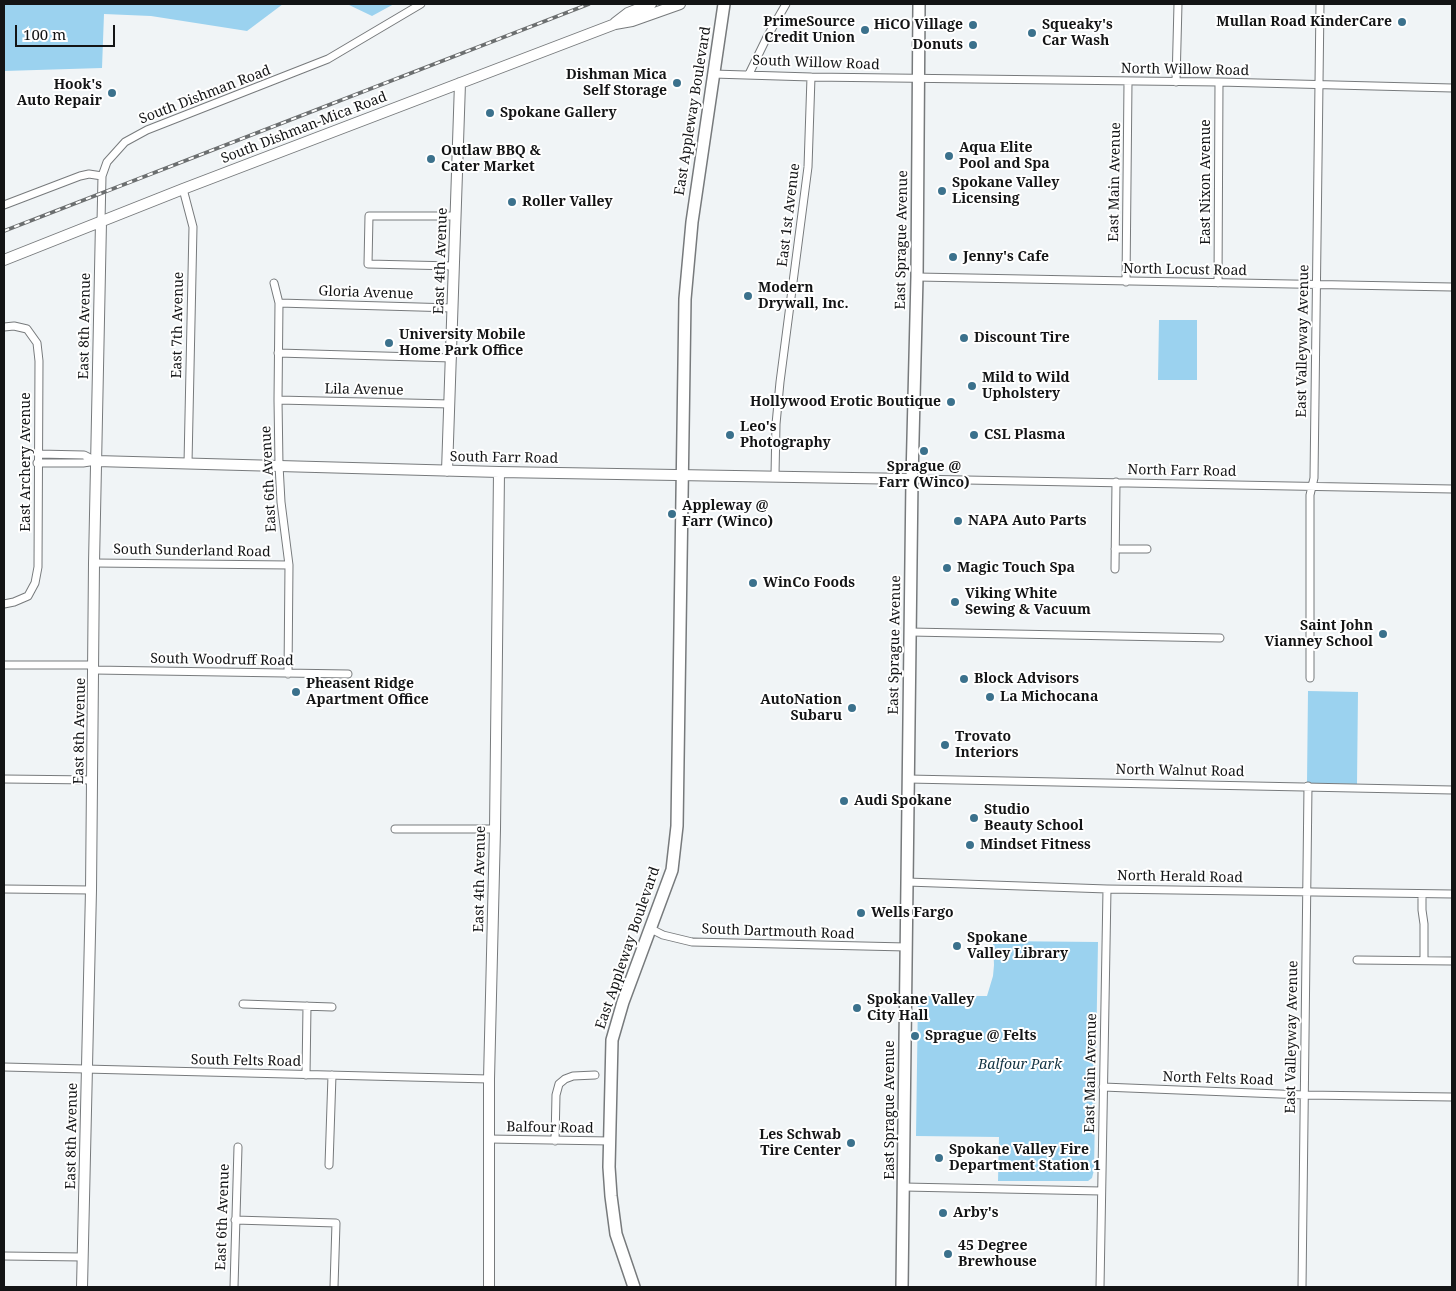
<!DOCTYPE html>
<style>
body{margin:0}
#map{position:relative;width:1456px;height:1291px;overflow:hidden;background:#f0f4f6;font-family:"Noto Serif",serif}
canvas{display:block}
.frame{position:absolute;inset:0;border:5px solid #131415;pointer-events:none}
.scale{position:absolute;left:15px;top:25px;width:100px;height:22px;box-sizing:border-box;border:2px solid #131415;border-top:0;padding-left:6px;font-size:15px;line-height:18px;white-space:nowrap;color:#131415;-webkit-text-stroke:4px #fff;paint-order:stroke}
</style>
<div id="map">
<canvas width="1456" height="1291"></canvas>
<div class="frame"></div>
<div class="scale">100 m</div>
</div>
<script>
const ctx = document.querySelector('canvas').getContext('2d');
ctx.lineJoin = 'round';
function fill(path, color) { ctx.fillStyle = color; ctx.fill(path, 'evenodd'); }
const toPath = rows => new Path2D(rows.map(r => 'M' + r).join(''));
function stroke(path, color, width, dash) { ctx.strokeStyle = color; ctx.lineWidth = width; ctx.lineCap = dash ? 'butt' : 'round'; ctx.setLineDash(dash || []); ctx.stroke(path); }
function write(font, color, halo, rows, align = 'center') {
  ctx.font = font + ' "Noto Serif",serif'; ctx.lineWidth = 4; ctx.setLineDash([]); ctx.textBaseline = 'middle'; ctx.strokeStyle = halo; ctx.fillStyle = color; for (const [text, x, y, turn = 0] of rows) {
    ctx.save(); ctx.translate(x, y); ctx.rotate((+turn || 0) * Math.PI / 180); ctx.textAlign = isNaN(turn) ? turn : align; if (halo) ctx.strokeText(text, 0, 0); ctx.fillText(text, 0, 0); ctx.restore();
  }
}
fill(toPath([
 [4,4,283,4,247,31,151,16,104,14,102,68,4,71],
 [347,4,394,4,372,16],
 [1159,320,1197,320,1197,380,1158,380],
 [1308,691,1358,692,1357,784,1307,783],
 [993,941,1098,942,1094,1170,1092,1178,1088,1181,998,1181,999,1137,916,1136,918,996,987,996,993,976,994,965]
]), '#9bd2ef');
const street = toPath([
 [713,74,811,77,1219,82,1452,88],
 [749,74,767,37,786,4],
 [1176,82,1178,4],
 [183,189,193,227,188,463],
 [4,205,80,176,89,174,102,176],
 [101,222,102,176,107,162,125,142,147,130,328,59,421,4],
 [454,266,368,264,369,216,456,216],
 [917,277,1452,287],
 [1126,282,1128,82],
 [274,283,279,303,278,400,279,465,281,502,289,565,288,674],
 [1218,283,1219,82],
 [279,303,453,308],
 [4,327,14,326,27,329,37,343,39,361,38,567,35,583,28,596,14,602,4,604],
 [278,353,452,358],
 [278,400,450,404],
 [38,454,84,455,96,461],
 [37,463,83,463,96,461],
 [775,475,776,424,780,382,808,167,811,77],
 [912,479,1452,489],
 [1115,549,1147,549],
 [94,563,289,565],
 [1115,569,1116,482],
 [910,632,1220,638],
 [4,665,94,665],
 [94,670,348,674],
 [1310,678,1310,495,1314,478,1320,4],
 [4,779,93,780],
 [908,779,1452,790],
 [395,829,495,829],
 [907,882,1107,889,1452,894],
 [4,889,91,890],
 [1422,894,1422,910,1424,924,1424,960],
 [651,929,663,935,692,942,906,947],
 [1357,960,1452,961],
 [243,1004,332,1007],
 [4,1067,489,1079],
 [306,1075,307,1006],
 [1103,1087,1304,1095,1452,1097],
 [489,1139,610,1141],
 [555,1141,556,1095,559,1084,565,1079,573,1076,595,1075],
 [329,1165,332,1075],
 [904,1187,1101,1191],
 [235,1220,336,1223,334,1287],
 [4,1256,83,1257],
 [234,1287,238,1147],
 [1100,1287,1107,889],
 [1302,1287,1308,786]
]);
const secondary = toPath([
 [615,23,628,13,651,4],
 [4,260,183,189,615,24,632,21,680,4],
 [96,461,499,472,912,479],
 [447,471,460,83],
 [82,1287,91,890,94,563,101,222],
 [489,1287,489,1079,495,829,499,472]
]);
const primary = toPath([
 [634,1287,616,1234,611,1196,609,1167,612,1040,623,1002,672,870,677,826,685,299,692,222,724,4],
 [902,1287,912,479,917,277,919,4]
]);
stroke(street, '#777a7c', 9);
stroke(secondary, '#777a7c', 12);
stroke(primary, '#777a7c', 14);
stroke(street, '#fff', 7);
stroke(secondary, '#fff', 10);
stroke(primary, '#fff', 11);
const rail = toPath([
 [4,231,589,4]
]);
stroke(rail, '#6c6f70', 4);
stroke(rail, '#fff', 2, [5.5]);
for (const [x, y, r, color] of [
 [1402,22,5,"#3b718c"],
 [973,25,5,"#3b718c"],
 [865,30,5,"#3b718c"],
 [1032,33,5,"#3b718c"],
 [973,45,5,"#3b718c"],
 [677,83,5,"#3b718c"],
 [112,93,5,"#3b718c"],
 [490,113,5,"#3b718c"],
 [949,156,5,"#3b718c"],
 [431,159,5,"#3b718c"],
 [942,191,5,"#3b718c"],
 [512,202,5,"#3b718c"],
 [953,257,5,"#3b718c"],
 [748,296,5,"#3b718c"],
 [964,338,5,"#3b718c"],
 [389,343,5,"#3b718c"],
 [972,386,5,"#3b718c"],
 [951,402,5,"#3b718c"],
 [730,435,5,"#3b718c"],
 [974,435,5,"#3b718c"],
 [924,451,5,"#3b718c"],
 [672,514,5,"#3b718c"],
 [958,521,5,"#3b718c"],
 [947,568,5,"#3b718c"],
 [753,583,5,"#3b718c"],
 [955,602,5,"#3b718c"],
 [1383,634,5,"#3b718c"],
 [964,679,5,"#3b718c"],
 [296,692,5,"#3b718c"],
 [990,697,5,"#3b718c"],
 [852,708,5,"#3b718c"],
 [945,745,5,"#3b718c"],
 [844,801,5,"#3b718c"],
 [974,818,5,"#3b718c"],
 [970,845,5,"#3b718c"],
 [861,913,5,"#3b718c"],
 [957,946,5,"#3b718c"],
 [857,1008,5,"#3b718c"],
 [915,1036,5,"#3b718c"],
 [851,1143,5,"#3b718c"],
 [939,1158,5,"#3b718c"],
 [943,1213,5,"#3b718c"],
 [948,1254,5,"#3b718c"]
]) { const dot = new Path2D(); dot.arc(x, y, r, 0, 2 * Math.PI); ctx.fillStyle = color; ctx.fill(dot); stroke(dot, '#fff', 2); }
write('bold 14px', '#131415', '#fff', [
 ["PrimeSource",855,22,"right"],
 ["Credit Union",855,38,"right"],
 ["Mullan Road KinderCare",1392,22,"right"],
 ["HiCO Village",963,25,"right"],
 ["Squeaky's",1042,25],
 ["Car Wash",1042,41],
 ["Donuts",963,45,"right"],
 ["Dishman Mica",667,75,"right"],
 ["Self Storage",667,91,"right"],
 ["Hook's",102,85,"right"],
 ["Auto Repair",102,101,"right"],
 ["Spokane Gallery",500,113],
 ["Aqua Elite",959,148],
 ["Pool and Spa",959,164],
 ["Outlaw BBQ &",441,151],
 ["Cater Market",441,167],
 ["Spokane Valley",952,183],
 ["Licensing",952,199],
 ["Roller Valley",522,202],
 ["Jenny's Cafe",963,257],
 ["Modern",758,288],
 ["Drywall, Inc.",758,304],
 ["University Mobile",399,335],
 ["Home Park Office",399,351],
 ["Discount Tire",974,338],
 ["Mild to Wild",982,378],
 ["Upholstery",982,394],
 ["Hollywood Erotic Boutique",941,402,"right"],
 ["Leo's",740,427],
 ["Photography",740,443],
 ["CSL Plasma",984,435],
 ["Sprague @",924,467,"center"],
 ["Farr (Winco)",924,483,"center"],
 ["Appleway @",682,506],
 ["Farr (Winco)",682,522],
 ["NAPA Auto Parts",968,521],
 ["Magic Touch Spa",957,568],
 ["WinCo Foods",763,583],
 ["Viking White",965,594],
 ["Sewing & Vacuum",965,610],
 ["Saint John",1373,626,"right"],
 ["Vianney School",1373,642,"right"],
 ["Block Advisors",974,679],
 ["Pheasent Ridge",306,684],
 ["Apartment Office",306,700],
 ["La Michocana",1000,697],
 ["AutoNation",842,700,"right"],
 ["Subaru",842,716,"right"],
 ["Trovato",955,737],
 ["Interiors",955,753],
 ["Audi Spokane",854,801],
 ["Studio",984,810],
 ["Beauty School",984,826],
 ["Mindset Fitness",980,845],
 ["Wells Fargo",871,913],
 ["Spokane",967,938],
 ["Valley Library",967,954],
 ["Spokane Valley",867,1000],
 ["City Hall",867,1016],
 ["Sprague @ Felts",925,1036],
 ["Les Schwab",841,1135,"right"],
 ["Tire Center",841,1151,"right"],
 ["Spokane Valley Fire",949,1150],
 ["Department Station 1",949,1166],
 ["Arby's",953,1213],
 ["45 Degree",958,1246],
 ["Brewhouse",958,1262]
], 'left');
write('14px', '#131415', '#fff', [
 ["South Willow Road",816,63,2],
 ["North Willow Road",1185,70,1],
 ["South Dishman Road",205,95,-21],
 ["East Appleway Boulevard",693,111,-81],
 ["South Dishman-Mica Road",304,128,-21],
 ["East Main Avenue",1115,182,-89],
 ["East Nixon Avenue",1206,182,-90],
 ["East 1st Avenue",789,215,-83],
 ["East Sprague Avenue",902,240,-89],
 ["East 4th Avenue",441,261,-88],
 ["North Locust Road",1185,270,1],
 ["Gloria Avenue",366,293,2],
 ["East 7th Avenue",178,325,-89],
 ["East 8th Avenue",85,326,-89],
 ["East Valleyway Avenue",1303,341,-89],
 ["Lila Avenue",364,390,1],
 ["South Farr Road",504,458,1],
 ["East Archery Avenue",26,462,-90],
 ["North Farr Road",1182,471,1],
 ["East 6th Avenue",269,479,-93],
 ["South Sunderland Road",192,551,1],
 ["East Sprague Avenue",895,645,-89],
 ["South Woodruff Road",222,660,1],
 ["East 8th Avenue",80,731,-89],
 ["North Walnut Road",1180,771,1],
 ["North Herald Road",1180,877,1],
 ["East 4th Avenue",480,879,-89],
 ["South Dartmouth Road",778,932,2],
 ["East Appleway Boulevard",628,948,-71],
 ["East Valleyway Avenue",1292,1037,-89],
 ["South Felts Road",246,1061,1],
 ["East Main Avenue",1091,1073,-89],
 ["North Felts Road",1218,1079,2],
 ["East Sprague Avenue",890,1110,-90],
 ["Balfour Road",550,1128,1],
 ["East 8th Avenue",72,1136,-89],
 ["East 6th Avenue",223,1217,-88]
]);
write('italic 14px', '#113242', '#fff', [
 ["Balfour Park",1020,1065]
]);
</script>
